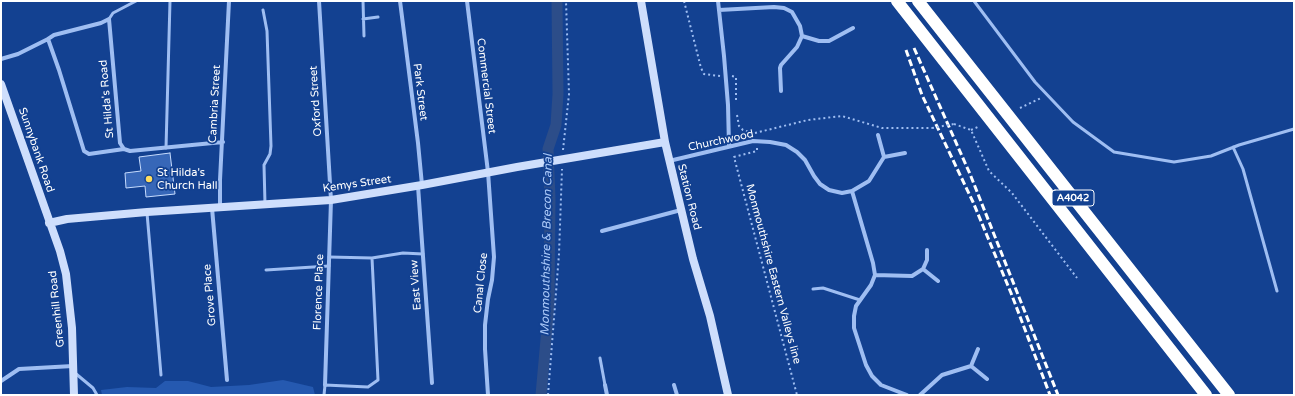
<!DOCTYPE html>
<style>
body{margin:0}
#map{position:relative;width:1295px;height:396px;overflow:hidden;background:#134191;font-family:"Varela Round",sans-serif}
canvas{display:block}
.frame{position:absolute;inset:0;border:2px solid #fff;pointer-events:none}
</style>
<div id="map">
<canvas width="1295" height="396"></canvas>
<div class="frame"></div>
</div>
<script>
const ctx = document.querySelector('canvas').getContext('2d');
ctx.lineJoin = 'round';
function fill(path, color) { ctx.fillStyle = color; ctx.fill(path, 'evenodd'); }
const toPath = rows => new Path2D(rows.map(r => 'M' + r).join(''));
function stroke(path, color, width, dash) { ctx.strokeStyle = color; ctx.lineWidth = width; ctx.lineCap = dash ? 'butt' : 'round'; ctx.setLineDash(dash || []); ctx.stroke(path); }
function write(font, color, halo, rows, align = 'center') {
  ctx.font = font + ' "Varela Round",sans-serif'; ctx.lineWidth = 3.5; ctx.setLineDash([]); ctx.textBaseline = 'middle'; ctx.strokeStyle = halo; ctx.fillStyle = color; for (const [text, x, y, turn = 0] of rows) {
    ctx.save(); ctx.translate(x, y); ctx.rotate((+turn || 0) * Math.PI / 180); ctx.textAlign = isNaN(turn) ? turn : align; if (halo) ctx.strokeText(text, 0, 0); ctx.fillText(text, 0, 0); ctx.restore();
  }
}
fill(toPath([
 [283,380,313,387,315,395,102,395,101,390,127,387,156,388,165,381,188,381,211,387,249,385]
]), '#2559b0');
stroke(toPath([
 [541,395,549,306,550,198,548,149,556,125,558,94,557,1]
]), '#2c4d89', 11);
const building = toPath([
 [170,153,175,194,146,197,145,186,126,188,125,173,141,171,139,157,170,153]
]);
fill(building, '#3767b8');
stroke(building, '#c6dbfd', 1);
stroke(toPath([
 [684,1,701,68,704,74,720,76],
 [732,76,736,77,736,100],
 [1020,108,1041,98],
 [737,115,739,126,743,130,753,133],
 [954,124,971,130,989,171,1012,193,1077,278],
 [971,130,980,126],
 [755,133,808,120,842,116,882,128,932,128],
 [757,148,757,151,734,157,797,395],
 [563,150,569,94,566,1],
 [548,395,559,254,562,169]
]), '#9fbef2', 2, [2, 3]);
stroke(toPath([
 [363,1,364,36],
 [974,1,1035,82,1073,122,1114,152,1174,162,1211,156,1239,145,1294,129],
 [263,10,267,31,271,146,270,154,264,165,265,204],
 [109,19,113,13,136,1],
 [363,19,378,17],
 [1233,147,1243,169,1277,291],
 [166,148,170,1],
 [147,213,161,375],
 [372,258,403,253,423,254],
 [266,270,329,266],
 [813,289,823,288,860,300],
 [600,358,605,385],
 [75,373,93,388,97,395],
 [324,395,325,385,368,387,378,380,372,258,329,257]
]), '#9fbef2', 3);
stroke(toPath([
 [319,1,331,200,325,385],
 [400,1,418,143,422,185],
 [467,1,488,172,494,257,492,280,488,299,485,325,485,349,488,395],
 [718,1,724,56,728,105,729,146],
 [719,10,774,7,784,8,792,12,800,26,802,36,797,47,781,65,780,68,781,91],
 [802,36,819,41,829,41,853,28],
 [48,39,54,35,101,23,109,19,120,143,124,149,130,151,223,142],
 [1,59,18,54,48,39,59,70,84,151,89,154,124,149],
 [884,157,905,153],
 [669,161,753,141,770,142,786,145,797,152,805,160,814,176,820,184,829,190,842,193,852,191,873,263,875,275,871,285,856,306,854,316,854,328,866,365,872,376,881,385,907,395],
 [418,186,432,383],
 [852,191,869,181,884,157,878,135],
 [220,207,220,180,229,1],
 [212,208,227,380],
 [602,231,681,210],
 [923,269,938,281],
 [875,275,912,276,923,269,927,260,927,250],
 [978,349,971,366,987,379],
 [1,381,19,369,73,366],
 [605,385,607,395],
 [674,385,677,395],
 [920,395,942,375,971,366]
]), '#9fbef2', 4);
stroke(toPath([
 [641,1,665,142,693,259,710,316,728,395],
 [1,84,60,251,66,274,72,328,74,395],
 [49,223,67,219,147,212,331,200,422,185,517,167,665,142]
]), '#cedefc', 8);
stroke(toPath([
 [897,1,1206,395],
 [918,1,1229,395]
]), '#fff', 12);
stroke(toPath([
 [914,48,970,174,1058,395],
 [906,50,922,95,973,202,1011,293,1050,395]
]), '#fff', 3, [7, 3]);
stroke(toPath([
 [932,128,954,124]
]), '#9fbef2', 2, [2, 3]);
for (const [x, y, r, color] of [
 [149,179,4,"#ffdd60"]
]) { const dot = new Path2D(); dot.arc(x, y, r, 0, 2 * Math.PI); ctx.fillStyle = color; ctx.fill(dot); stroke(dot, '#134191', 1.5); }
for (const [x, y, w] of [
 [1073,198,42]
]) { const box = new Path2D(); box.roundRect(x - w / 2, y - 8, w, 16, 3); ctx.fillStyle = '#134191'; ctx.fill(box); stroke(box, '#fff', 1); }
write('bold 10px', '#fff', null, [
 ["A4042",1073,198]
]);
write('11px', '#fff', '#134191', [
 ["Commercial Street",486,86,83],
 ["Park Street",420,92,83],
 ["St Hilda's Road",107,99,-95],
 ["Oxford Street",316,101,-94],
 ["Cambria Street",215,104,-87],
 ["Churchwood",721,141,-12],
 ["Sunnybank Road",36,150,71],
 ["Kemys Street",357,184,-8],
 ["Station Road",689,197,76],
 ["Monmouthshire Eastern Valleys line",773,274,75],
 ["Canal Close",481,283,-84],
 ["East View",416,285,-94],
 ["Florence Place",319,292,-88],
 ["Grove Place",210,295,-95],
 ["Greenhill Road",57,309,-96]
]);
write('11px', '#fff', '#134191', [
 ["St Hilda's",157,173],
 ["Church Hall",157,186]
], 'left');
write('italic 12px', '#abc9f9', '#134191', [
 ["Monmouthshire & Brecon Canal",547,245,-89]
]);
</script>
